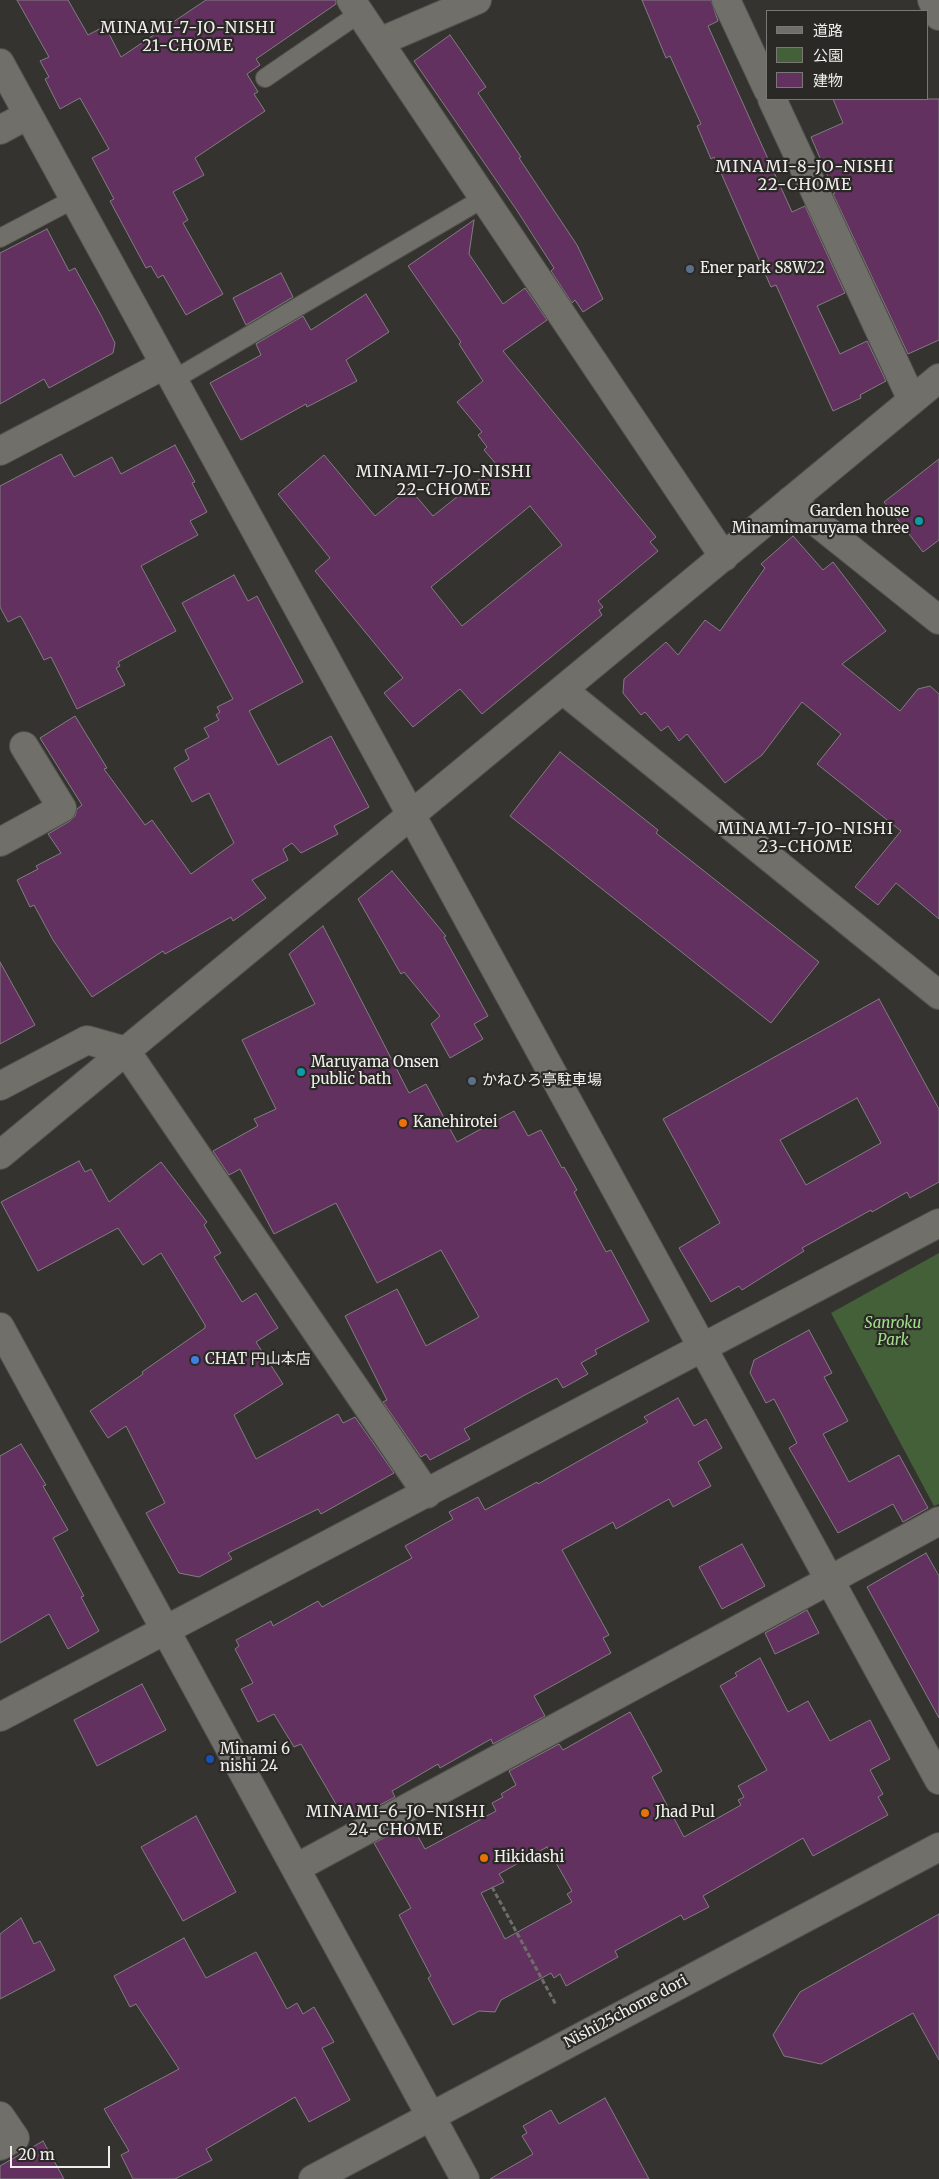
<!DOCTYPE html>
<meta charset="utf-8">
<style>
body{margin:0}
#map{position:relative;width:939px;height:2179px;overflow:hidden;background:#34332f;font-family:Merriweather,"Noto Sans JP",serif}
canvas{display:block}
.legend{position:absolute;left:766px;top:10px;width:162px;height:90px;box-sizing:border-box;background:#2a2925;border:1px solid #797875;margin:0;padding:6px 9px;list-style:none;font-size:15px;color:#efeeec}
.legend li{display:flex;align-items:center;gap:10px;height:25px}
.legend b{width:25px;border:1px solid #797875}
.scale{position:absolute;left:10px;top:2146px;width:100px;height:22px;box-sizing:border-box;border:2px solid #efeeec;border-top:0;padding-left:6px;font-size:15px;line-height:18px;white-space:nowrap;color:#efeeec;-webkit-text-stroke:4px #2a2925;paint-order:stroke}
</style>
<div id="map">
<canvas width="939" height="2179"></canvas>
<ul class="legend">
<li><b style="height:6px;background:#706f6a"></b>道路</li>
<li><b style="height:14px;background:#436039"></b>公園</li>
<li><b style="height:14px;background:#63315f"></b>建物</li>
</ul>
<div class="scale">20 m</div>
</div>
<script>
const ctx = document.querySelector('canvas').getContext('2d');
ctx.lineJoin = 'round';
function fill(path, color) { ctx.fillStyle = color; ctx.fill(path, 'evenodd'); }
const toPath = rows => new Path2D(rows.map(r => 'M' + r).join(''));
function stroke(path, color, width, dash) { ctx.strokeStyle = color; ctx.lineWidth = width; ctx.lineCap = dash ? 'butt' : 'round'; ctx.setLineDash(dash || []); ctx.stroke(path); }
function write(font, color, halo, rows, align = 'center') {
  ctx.font = font + ' Merriweather,"Noto Sans JP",serif'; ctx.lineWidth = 4.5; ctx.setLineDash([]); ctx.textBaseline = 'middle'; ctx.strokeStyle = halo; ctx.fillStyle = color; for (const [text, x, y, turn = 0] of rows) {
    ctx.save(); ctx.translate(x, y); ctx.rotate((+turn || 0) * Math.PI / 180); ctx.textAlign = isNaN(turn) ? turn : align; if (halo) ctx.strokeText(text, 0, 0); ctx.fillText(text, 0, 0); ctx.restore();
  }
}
fill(toPath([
 [939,1253,939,1504,934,1506,831,1313]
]), '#436039');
const building = toPath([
 [17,0,68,0,88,35,105,26,121,57,206,0,336,0,336,4,256,59,260,65,247,74,258,92,254,94,265,111,195,158,204,175,173,192,188,220,183,223,223,294,186,315,163,275,158,278,151,266,146,268,110,201,114,199,92,158,109,149,80,98,60,109,45,79,49,77,40,61,49,57,17,0],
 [642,0,711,0,718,21,708,26,792,212,805,206,845,293,817,306,840,354,867,341,886,381,860,395,861,398,833,411,776,285,771,287,714,157,711,159,697,126,701,124,670,56,666,58,642,0],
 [450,35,486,87,478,93,521,157,519,158,577,245,603,299,583,312,575,300,572,303,551,271,554,268,516,209,414,61,450,35],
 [833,99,939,99,939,340,908,354,833,194,835,193,811,137,843,123,833,99],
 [474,220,469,254,503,304,525,288,547,320,503,351,656,537,650,542,658,551,598,601,603,607,599,610,602,615,482,714,460,689,413,727,384,693,403,678,315,571,330,558,278,494,324,455,375,516,409,488,433,516,497,465,484,450,487,447,478,435,482,432,457,402,483,381,459,344,461,342,408,266,474,220],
 [530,506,562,545,462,626,431,587,530,506],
 [47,229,69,271,75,268,102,317,115,343,113,353,49,388,44,379,0,404,0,253,47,229],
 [281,273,293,297,246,325,233,298,281,273],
 [366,294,389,332,346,360,357,381,307,407,306,404,241,440,210,383,261,355,256,344,303,316,311,330,366,294],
 [175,445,195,482,192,483,207,512,190,521,198,535,141,566,176,631,118,662,120,666,116,668,125,685,77,709,51,657,44,660,23,620,20,616,8,622,0,607,0,486,61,454,74,477,112,457,121,474,175,445],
 [939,459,939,540,923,552,884,502,939,459],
 [793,536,823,570,833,562,886,631,842,664,900,711,918,689,930,686,939,694,939,919,896,883,878,905,855,887,901,831,817,764,841,734,802,702,762,755,725,783,687,734,679,741,668,726,661,731,645,712,641,715,623,693,624,679,666,642,678,655,705,620,720,631,765,568,761,564,793,536],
 [234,575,248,601,257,596,303,682,249,711,278,765,331,736,369,807,334,826,338,834,301,853,292,843,283,849,288,860,252,880,266,898,233,921,231,917,165,954,163,951,92,997,53,940,34,905,30,907,17,880,38,869,36,866,61,853,48,834,70,821,75,816,77,809,82,805,40,738,75,716,107,768,104,769,145,825,152,820,191,874,234,843,209,793,192,802,174,768,189,759,185,750,209,737,204,728,219,720,216,715,220,712,217,707,233,699,182,603,234,575],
 [560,752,658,830,656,833,819,962,771,1023,510,816,560,752],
 [392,871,446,936,444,937,488,1016,474,1024,483,1039,450,1058,431,1024,440,1016,404,972,401,974,358,899,392,871],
 [323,926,409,1093,426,1084,457,1142,514,1111,528,1136,541,1130,562,1168,564,1167,577,1190,574,1192,606,1252,611,1250,649,1321,595,1350,597,1354,581,1363,588,1374,563,1388,557,1378,523,1396,464,1429,470,1439,430,1460,426,1454,421,1457,383,1402,387,1400,345,1316,397,1289,426,1346,479,1317,441,1250,377,1283,336,1203,274,1234,240,1169,229,1175,213,1151,258,1126,254,1119,276,1109,242,1040,315,1004,289,954,323,926],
 [0,962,35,1025,0,1044,0,962],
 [879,999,939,1109,939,1182,910,1198,907,1192,872,1212,871,1210,802,1248,804,1251,742,1290,739,1286,711,1302,679,1248,720,1223,663,1119,879,999],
 [857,1098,881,1143,806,1185,780,1140,857,1098],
 [79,1161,85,1172,91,1169,109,1202,161,1162,207,1222,204,1225,221,1253,214,1257,242,1302,256,1293,278,1328,256,1342,283,1384,234,1415,256,1459,338,1414,343,1423,355,1417,394,1473,321,1514,318,1509,228,1553,232,1559,199,1577,179,1573,146,1513,165,1503,126,1426,108,1438,90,1411,143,1374,142,1372,205,1328,205,1325,161,1253,143,1265,118,1228,38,1271,1,1202,79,1161],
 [809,1330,832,1373,824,1377,848,1421,823,1434,849,1482,899,1455,928,1508,903,1522,893,1504,838,1533,789,1448,797,1443,774,1399,766,1403,750,1373,754,1360,809,1330],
 [678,1398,694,1426,706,1419,722,1448,698,1462,711,1486,673,1507,669,1499,616,1529,613,1522,562,1550,609,1635,603,1638,611,1653,534,1696,545,1716,493,1744,491,1739,440,1768,438,1764,392,1791,395,1797,359,1816,356,1811,350,1815,346,1808,340,1811,301,1744,294,1747,274,1714,258,1722,241,1689,253,1683,235,1649,239,1646,236,1640,271,1621,273,1626,318,1601,322,1607,412,1558,405,1546,453,1519,449,1512,478,1497,485,1510,537,1482,538,1484,648,1422,644,1417,678,1398],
 [21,1444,46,1485,43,1486,68,1530,53,1538,84,1596,81,1597,99,1631,68,1649,49,1614,0,1643,0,1456,21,1444],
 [742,1544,765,1586,722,1609,699,1567,742,1544],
 [926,1553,939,1576,939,1718,867,1587,926,1553],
 [807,1610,819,1633,775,1654,765,1633,807,1610],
 [760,1658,788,1712,808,1701,830,1741,870,1720,890,1759,870,1770,883,1794,878,1797,888,1815,813,1856,803,1838,703,1896,709,1907,684,1920,681,1915,615,1951,618,1957,566,1986,560,1974,554,1978,551,1973,501,2000,495,2012,479,2011,453,2025,428,1978,431,1976,399,1915,411,1908,374,1843,411,1824,425,1849,496,1811,492,1803,503,1797,501,1794,516,1785,509,1771,559,1744,563,1750,630,1712,662,1771,652,1777,684,1837,741,1805,738,1800,744,1797,738,1786,767,1770,720,1686,737,1676,735,1673,760,1658],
 [547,1847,572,1891,567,1894,572,1902,505,1939,481,1893,504,1882,499,1874,547,1847],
 [142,1684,166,1730,97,1766,74,1720,142,1684],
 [196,1816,236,1892,183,1921,141,1847,196,1816],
 [939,1914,939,2060,913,2013,821,2064,784,2056,773,2035,800,1992,939,1914],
 [21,1918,34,1944,40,1941,55,1970,0,1999,0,1934,21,1918],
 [184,1938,206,1978,256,1952,287,2009,297,2003,303,2014,314,2007,334,2042,322,2048,350,2100,309,2122,295,2097,206,2149,212,2160,175,2179,133,2179,121,2155,129,2151,104,2109,179,2069,136,2004,130,2007,114,1976,184,1938],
 [605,2098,649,2179,490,2179,533,2154,522,2136,527,2133,523,2126,551,2110,559,2124,605,2098],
 [43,2141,64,2179,0,2179,0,2166,43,2141]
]);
fill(building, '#63315f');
stroke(building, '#817d80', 1);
const service = toPath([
 [265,78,360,13],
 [0,238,74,199],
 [173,380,484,198]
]);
const minor = toPath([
 [351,0,724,557],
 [726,0,768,90],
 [932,0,939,16],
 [379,42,477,0],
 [0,63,939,1780],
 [772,99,912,400],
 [0,130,28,115],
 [0,451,164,365],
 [790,501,939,620],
 [563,690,939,995],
 [0,842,62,808,24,746],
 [0,1086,87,1040,126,1051,427,1494],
 [0,1155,939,378],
 [0,1717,939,1223],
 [296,1868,939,1521],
 [0,2116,15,2138,0,2146]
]);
const tertiary = toPath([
 [0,1327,465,2179]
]);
const secondary = toPath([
 [313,2179,939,1847]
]);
stroke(service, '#52524e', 20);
stroke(minor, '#52524e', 30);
stroke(tertiary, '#52524e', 30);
stroke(secondary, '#52524e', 30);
stroke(toPath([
 [492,1887,556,2005]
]), '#6e6d69', 3, [5, 2.5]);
stroke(service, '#706f6a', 18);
stroke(minor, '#706f6a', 28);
stroke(tertiary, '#706f6a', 28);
stroke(secondary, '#706f6a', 28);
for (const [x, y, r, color] of [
 [690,269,5,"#5c6f8a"],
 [919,521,5,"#0f9aa8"],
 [301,1072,5,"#0f9aa8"],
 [472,1081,5,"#5c6f8a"],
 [403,1123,5,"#e8710a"],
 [195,1360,5,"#3f7fe0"],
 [210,1759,5,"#1a4fb4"],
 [645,1813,5,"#e8710a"],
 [484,1858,5,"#e8710a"]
]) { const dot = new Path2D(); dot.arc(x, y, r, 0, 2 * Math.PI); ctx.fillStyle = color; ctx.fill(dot); stroke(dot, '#2a2925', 2); }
write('15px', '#efeeec', '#2a2925', [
 ["Ener park S8W22",700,269],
 ["Garden house",909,512,"right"],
 ["Minamimaruyama three",909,529,"right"],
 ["Maruyama Onsen",311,1063],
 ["public bath",311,1080],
 ["かねひろ亭駐車場",482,1081],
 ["Kanehirotei",413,1123],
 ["CHAT 円山本店",205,1360],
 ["Minami 6",220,1750],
 ["nishi 24",220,1767],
 ["Jhad Pul",655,1813],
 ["Hikidashi",494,1858]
], 'left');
write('italic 15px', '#a3e08e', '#2a2925', [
 ["Sanroku",893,1324],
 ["Park",893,1341]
]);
write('15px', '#efeeec', '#2a2925', [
 ["Nishi25chome dori",626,2012,-28]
]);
ctx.letterSpacing = '1px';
write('16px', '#efeeec', '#2a2925', [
 ["MINAMI-7-JO-NISHI",188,28],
 ["21-CHOME",188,46],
 ["MINAMI-8-JO-NISHI",805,167],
 ["22-CHOME",805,185],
 ["MINAMI-7-JO-NISHI",444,472],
 ["22-CHOME",444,490],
 ["MINAMI-7-JO-NISHI",806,829],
 ["23-CHOME",806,847],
 ["MINAMI-6-JO-NISHI",396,1812],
 ["24-CHOME",396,1830]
]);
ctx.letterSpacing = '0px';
</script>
